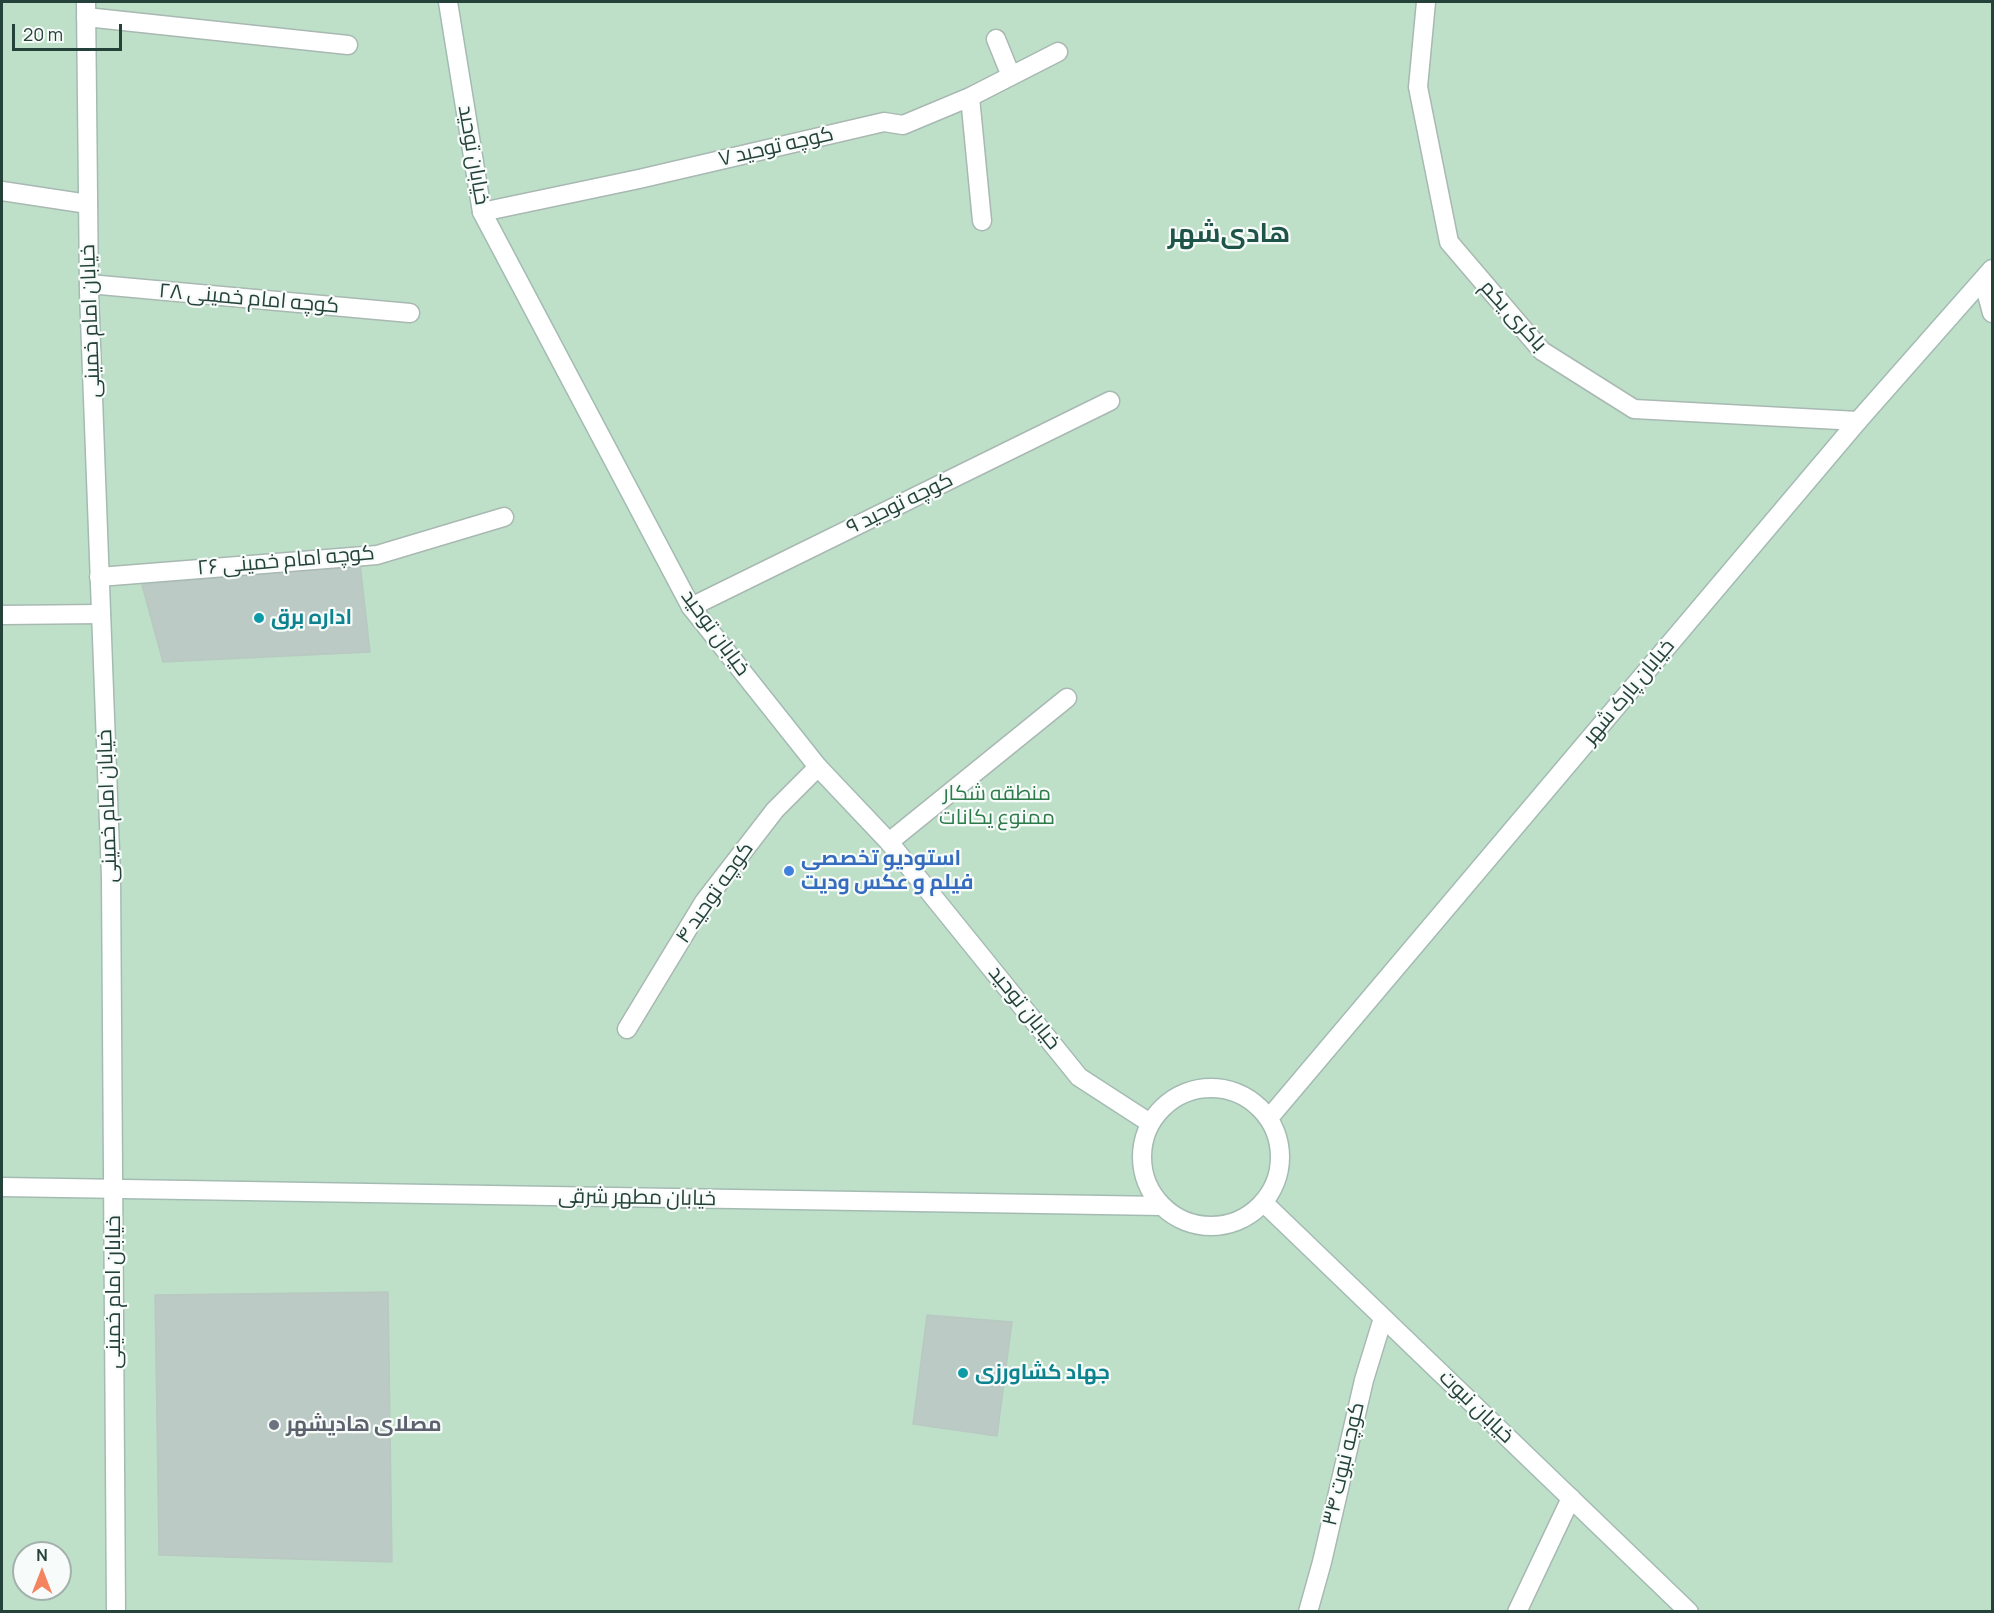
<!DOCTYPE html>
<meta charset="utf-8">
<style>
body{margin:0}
#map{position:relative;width:1994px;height:1613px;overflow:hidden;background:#e6efeb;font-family:Manrope,sans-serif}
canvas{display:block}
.frame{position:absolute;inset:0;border:3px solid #24423a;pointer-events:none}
.north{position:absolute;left:12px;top:1541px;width:60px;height:60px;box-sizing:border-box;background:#f7fbf9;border:2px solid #a3b1ad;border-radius:50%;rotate:0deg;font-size:16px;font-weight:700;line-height:24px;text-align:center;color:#24423a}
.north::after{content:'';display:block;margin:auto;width:21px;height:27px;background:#f4845f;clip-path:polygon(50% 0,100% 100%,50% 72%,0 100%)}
.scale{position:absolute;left:12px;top:24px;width:110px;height:27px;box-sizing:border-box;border:3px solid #24423a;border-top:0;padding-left:8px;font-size:18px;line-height:21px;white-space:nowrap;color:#24423a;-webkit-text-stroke:4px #f7fbf9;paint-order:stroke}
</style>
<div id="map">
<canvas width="1994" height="1613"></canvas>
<div class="frame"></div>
<div class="north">N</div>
<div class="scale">20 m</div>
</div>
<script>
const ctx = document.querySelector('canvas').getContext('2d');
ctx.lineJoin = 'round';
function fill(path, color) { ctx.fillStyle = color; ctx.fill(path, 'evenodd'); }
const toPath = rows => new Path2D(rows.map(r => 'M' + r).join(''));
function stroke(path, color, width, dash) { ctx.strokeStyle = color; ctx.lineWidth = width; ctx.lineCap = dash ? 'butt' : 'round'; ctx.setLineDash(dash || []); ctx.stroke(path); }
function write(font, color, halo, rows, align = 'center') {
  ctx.font = font + ' Manrope,Cairo,sans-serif'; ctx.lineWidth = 4.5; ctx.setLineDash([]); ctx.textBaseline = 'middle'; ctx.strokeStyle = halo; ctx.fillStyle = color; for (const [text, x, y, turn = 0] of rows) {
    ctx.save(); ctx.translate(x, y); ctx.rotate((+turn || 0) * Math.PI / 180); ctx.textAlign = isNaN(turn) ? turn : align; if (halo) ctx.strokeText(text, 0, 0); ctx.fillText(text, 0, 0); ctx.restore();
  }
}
fill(toPath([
 [2,2,1992,2,1992,1611,2,1612],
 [24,1553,60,1553,60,1589,24,1589]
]), '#bfe0c8');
const building = toPath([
 [360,563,370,652,163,662,142,585,360,563],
 [388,1292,392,1562,159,1555,155,1295,388,1292],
 [927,1315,1012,1322,997,1436,913,1424,927,1315]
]);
fill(building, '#bbcac4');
stroke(building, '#b8c9c2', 1.5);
const street = toPath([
 [1426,2,1418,87,1449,242,1542,351,1634,409,1858,421],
 [86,17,348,45],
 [996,39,1011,76],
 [970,97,982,221],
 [2,191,88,204],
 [482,212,639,179,884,122,903,125,970,97,1058,52],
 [1983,280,1992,313],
 [89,284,410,313],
 [99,577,377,555,504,517],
 [691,607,1110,401],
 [2,615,101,614],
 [889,842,1067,698],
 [627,1029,704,902,775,810,818,767],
 [1308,1612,1322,1562,1364,1380,1383,1318],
 [1517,1612,1571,1498]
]);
const secondary = toPath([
 [86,2,89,292,111,877,116,1612],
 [448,2,482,212,691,607,818,767,889,842,1079,1077,1150,1123],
 '1142 1157a69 69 0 1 1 138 0a69 69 0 1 1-138 0Z',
 [1269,1118,1858,421,1992,269],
 [2,1187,1162,1206],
 [1263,1202,1689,1612]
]);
stroke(street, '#a8b8b2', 21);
stroke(secondary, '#a4bbb3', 21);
stroke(street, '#fff', 18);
stroke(secondary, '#fff', 18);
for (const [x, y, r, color] of [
 [259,618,6,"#0f9aa8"],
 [789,871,6,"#3f7fe0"],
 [963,1373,6,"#0f9aa8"],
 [274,1425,6,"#6b7280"]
]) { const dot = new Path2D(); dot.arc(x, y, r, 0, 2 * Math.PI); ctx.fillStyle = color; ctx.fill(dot); stroke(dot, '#f7fbf9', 2); }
write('21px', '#24423a', '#f7fbf9', [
 ["کوچه توحید ۷",776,147,-13],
 ["خیابان توحید",473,155,80],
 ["کوچه امام خمینی ۲۸",249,299,5],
 ["باکری یکم",1513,316,48],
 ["خیابان امام خمینی",91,321,-92],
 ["کوچه توحید ۹",900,504,-26],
 ["کوچه امام خمینی ۲۶",286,561,-5],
 ["خیابان توحید",715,633,54],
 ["خیابان پارک شهر",1629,692,-50],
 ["خیابان امام خمینی",108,806,-92],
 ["کوچه توحید ۴",715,893,-55],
 ["خیابان توحید",1024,1008,51],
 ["خیابان مطهر شرقی",637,1198,1],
 ["خیابان امام خمینی",114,1292,-90],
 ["خیابان نبوت",1476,1407,44],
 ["کوچه نبوت ۳۴",1344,1464,-77]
]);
write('bold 21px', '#0d838f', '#f7fbf9', [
 ["اداره برق",271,618],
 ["جهاد کشاورزی",975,1373]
], 'left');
write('21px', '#2d7a4b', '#f7fbf9', [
 ["منطقه شکار",997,794],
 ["ممنوع یکانات",997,818]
]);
write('bold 21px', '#366cbe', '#f7fbf9', [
 ["استودیو تخصصی",801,859],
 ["فیلم و عکس ودیت",801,883]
], 'left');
write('bold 21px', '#5b616d', '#f7fbf9', [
 ["مصلای هادیشهر",286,1425]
], 'left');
write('bold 27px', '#1f5548', '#f7fbf9', [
 ["هادی‌شهر",1229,234]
]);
</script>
